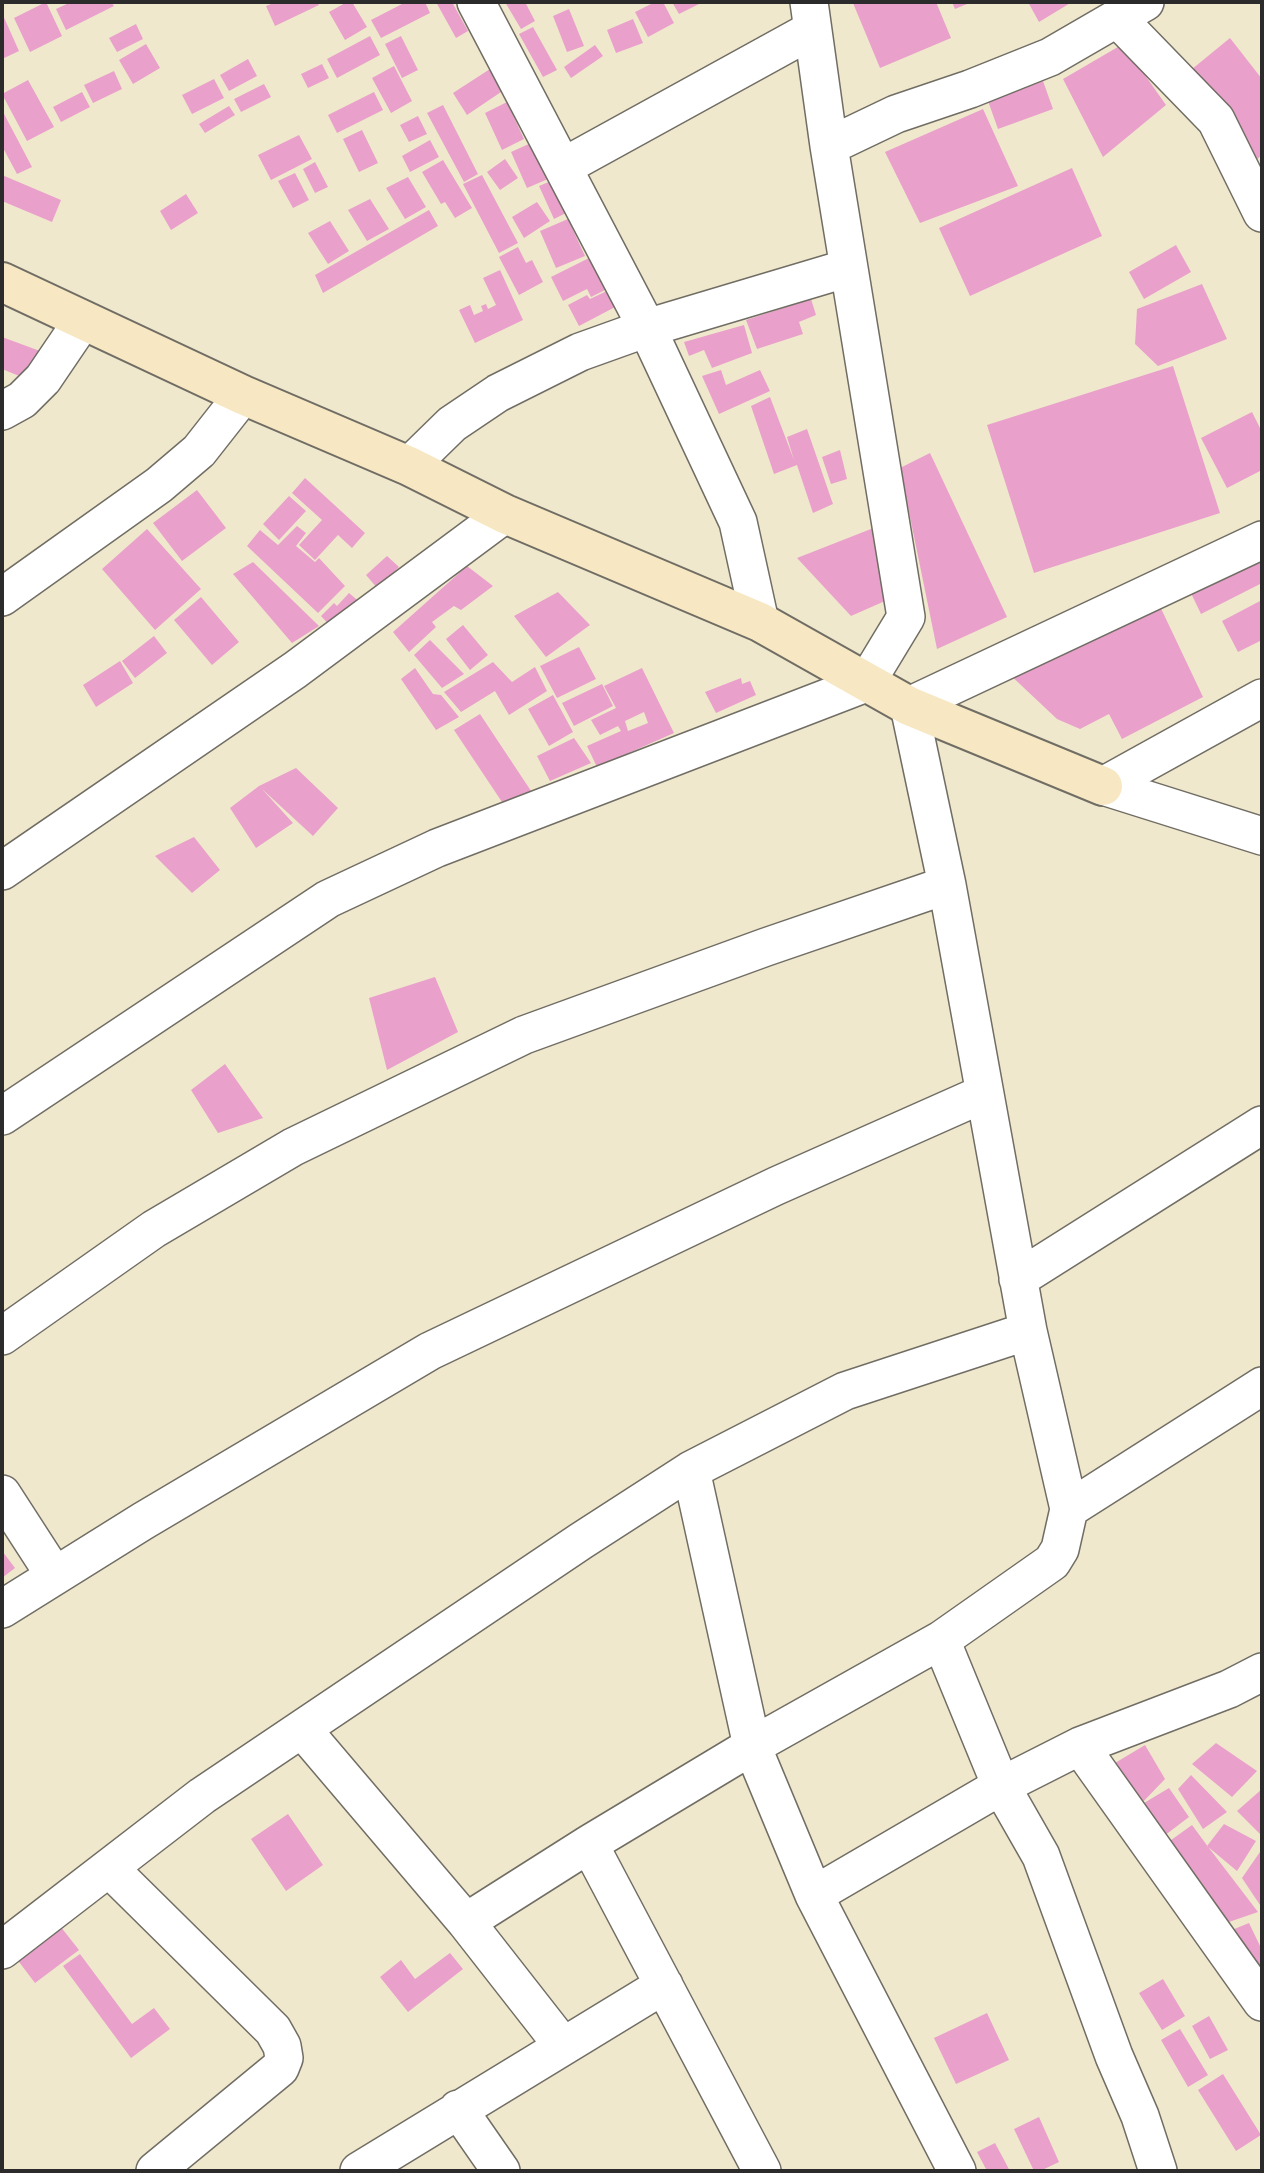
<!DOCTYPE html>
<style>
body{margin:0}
#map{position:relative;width:1264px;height:2173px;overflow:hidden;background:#f0e8cd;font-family:"Sorts Mill Goudy",serif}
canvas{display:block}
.frame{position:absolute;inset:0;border:4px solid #2b2b2b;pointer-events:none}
</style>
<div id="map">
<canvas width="1264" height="2173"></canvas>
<div class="frame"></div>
</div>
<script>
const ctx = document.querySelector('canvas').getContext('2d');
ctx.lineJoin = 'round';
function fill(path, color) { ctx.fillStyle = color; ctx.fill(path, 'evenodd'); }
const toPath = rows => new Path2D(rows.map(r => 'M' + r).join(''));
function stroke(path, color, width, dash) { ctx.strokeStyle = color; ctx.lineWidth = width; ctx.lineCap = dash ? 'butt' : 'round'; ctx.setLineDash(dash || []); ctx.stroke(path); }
fill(toPath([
 [46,2,62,36,30,52,14,18],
 [71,2,111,2,114,6,66,30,56,9],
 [276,2,317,2,319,5,275,26,266,6],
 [347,2,352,2,367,27,345,40,329,12],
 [406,2,425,2,430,13,381,38,371,20],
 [436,2,452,2,468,31,456,38],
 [505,2,525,2,535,21,521,29],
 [655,2,663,2,674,23,648,37,635,12],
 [672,2,703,2,679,14],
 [856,2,936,2,951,38,880,68,853,3],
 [952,2,972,2,955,9],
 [1028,2,1072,2,1039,22],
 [569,9,584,46,567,52,553,16],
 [2,13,19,51,2,59],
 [633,19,643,43,616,53,607,30],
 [136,24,143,39,117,52,109,38],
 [533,27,557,70,543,77,519,34],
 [370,36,380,55,337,78,327,59],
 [401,36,418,70,402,78,385,44],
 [1230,38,1262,79,1262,155,1254,162,1186,74],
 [146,44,160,68,133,84,119,60],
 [1123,44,1166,105,1103,157,1063,79],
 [595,45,603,56,571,78,564,67],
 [248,59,257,76,229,91,220,75],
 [322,64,329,78,308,88,301,74],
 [394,66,412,101,391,113,372,78],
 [490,69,504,90,467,115,453,93],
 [114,71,122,89,93,103,84,85],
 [214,79,224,98,192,114,182,95],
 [28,80,54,127,27,141,2,94],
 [1043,81,1053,109,998,129,988,101],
 [264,84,271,97,241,112,234,99],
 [82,92,90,107,61,122,53,107],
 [374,92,383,110,337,133,328,115],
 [507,102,524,139,502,150,485,113],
 [443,105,478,174,464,182,427,113],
 [229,106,235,115,205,133,199,124],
 [983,109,1018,186,920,223,885,152],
 [2,110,32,167,17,174,2,146],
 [418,116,427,134,409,142,400,125],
 [362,130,378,163,359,172,343,139],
 [299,135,312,159,271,180,258,155],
 [430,140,439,157,410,172,402,156],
 [531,143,548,179,527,188,511,152],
 [505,159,518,178,500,190,487,172],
 [443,160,472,208,455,218,445,202,441,204,422,172],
 [315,162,328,187,315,193,303,169],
 [1072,168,1102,236,970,296,939,228],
 [295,173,309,200,293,208,278,181],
 [2,175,61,200,52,222,2,201],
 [482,175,518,243,499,253,463,184],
 [408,177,426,207,405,219,386,188],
 [551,181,566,213,554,219,539,186],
 [186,194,198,213,171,230,160,211],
 [370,199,389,229,367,241,348,210],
 [537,202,550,221,524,238,512,217],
 [429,210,438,226,323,293,315,275],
 [568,219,585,256,556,268,540,231],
 [330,221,349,251,328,264,308,233],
 [1176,245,1191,272,1144,299,1129,272],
 [518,247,526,263,532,260,543,282,519,295,499,257],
 [591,257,607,289,591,297,587,289,563,301,551,277],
 [500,270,523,320,475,343,459,310,470,305,474,315,483,311,481,306,486,304,488,309,496,305,483,278],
 [1202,284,1227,339,1158,366,1135,344,1137,309],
 [609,290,617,306,579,326,568,305,587,295,590,299],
 [811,299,816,315,799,322,803,334,757,349,746,320],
 [744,325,752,353,712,368,704,350,689,356,684,342],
 [2,337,40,351,29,380,2,369],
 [1173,366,1220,513,1034,573,987,425],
 [721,370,726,385,760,370,770,391,719,414,702,376],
 [770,397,794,460,787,437,807,429,833,504,813,513,797,465,774,474,751,406],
 [1252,412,1262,432,1262,470,1227,488,1201,438],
 [840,450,847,479,831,484,822,457],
 [930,453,1007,617,937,649,900,468],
 [305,478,365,533,352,548,338,535,315,560,299,545,322,520,292,493],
 [197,490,226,528,182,561,153,523],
 [289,496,306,511,279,540,263,524],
 [297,526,306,533,296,546,315,562,319,558,345,586,318,613,247,546,260,530,278,545],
 [876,527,885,601,851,616,797,558],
 [147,529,201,589,155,630,102,569],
 [1262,551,1262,583,1201,614,1189,589],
 [387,556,399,567,378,589,366,575],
 [253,562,319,626,292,643,233,574],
 [467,566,493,586,461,610,454,606,432,622,436,627,409,652,393,632],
 [558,592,590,625,546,657,514,616],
 [349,593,362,604,334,630,321,616,334,603,337,606],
 [201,597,239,642,212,665,174,620],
 [1157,600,1203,697,1122,739,1109,714,1080,729,1057,719,1006,671],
 [1262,600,1262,640,1238,652,1222,621],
 [463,625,488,655,470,670,446,639],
 [154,636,167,653,135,678,122,661],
 [430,640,464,674,442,688,414,655],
 [579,647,596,679,557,698,540,666],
 [120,661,133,683,96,707,83,685],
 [493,662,512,682,535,667,547,691,509,715,495,691,461,712,444,692],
 [415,668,433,694,441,695,459,717,436,730,401,679],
 [642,668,674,733,597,767,587,746,621,731,618,726,600,735,591,720,616,708,604,686],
 [644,712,648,723,628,731,625,721],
 [741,678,742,684,750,681,756,695,716,713,705,692],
 [602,684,613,706,574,726,562,703],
 [553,695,573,732,549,746,528,709],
 [480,714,537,800,510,814,454,730],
 [574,738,591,763,550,781,537,756],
 [296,768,338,808,313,836,262,789,293,823,256,848,230,808,259,786],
 [194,837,220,870,192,893,155,856],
 [435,977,458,1032,387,1070,369,998],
 [225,1064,263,1118,218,1133,191,1090],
 [3,1552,15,1568,2,1578,2,1553],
 [1216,1743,1257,1771,1232,1797,1192,1764],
 [1145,1745,1165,1779,1139,1806,1110,1766],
 [1191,1775,1227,1812,1203,1829,1178,1789],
 [1169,1788,1189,1817,1160,1839,1139,1806],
 [1262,1789,1262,1836,1237,1811],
 [288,1814,323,1865,286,1891,251,1839],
 [1224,1824,1256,1841,1237,1871,1207,1846],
 [1192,1825,1206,1844,1258,1912,1223,1924,1167,1843],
 [1262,1849,1262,1908,1242,1878],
 [53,1917,79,1950,35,1983,10,1950],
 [1249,1923,1262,1950,1262,1988,1227,1932],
 [450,1953,463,1969,408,2012,380,1977,401,1960,415,1979],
 [80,1954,132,2024,154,2008,170,2029,131,2058,63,1966],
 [1163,1979,1185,2016,1162,2030,1139,1993],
 [987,2013,1009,2060,956,2084,934,2038],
 [1209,2016,1228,2050,1210,2059,1192,2026],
 [1180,2029,1208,2075,1188,2087,1161,2040],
 [1223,2074,1261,2135,1236,2151,1198,2090],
 [1039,2117,1059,2162,1040,2171,1034,2171,1014,2129],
 [995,2143,1010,2171,987,2171,977,2152]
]), '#e9a0cb');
const street = toPath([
 [476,2,647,328,738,522,760,622],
 [1117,18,1216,120,1262,213],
 [829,146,896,114,970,89,1050,57,1145,2],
 [563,167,812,30],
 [2,411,22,400,43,379,83,320],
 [409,466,452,424,498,393,580,352,647,328,848,268],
 [2,597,159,485,199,451,243,395],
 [1103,786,1262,698],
 [1103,786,1262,836],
 [2,871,295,670,505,514],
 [2,1116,328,899,437,848,866,683,906,617,829,146,809,2],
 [1018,1279,1262,1125],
 [2,1336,154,1229,293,1147,524,1035,766,947,947,885],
 [691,1470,752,1746,814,1895,957,2171],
 [2,1494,55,1576],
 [1069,1509,1262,1386],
 [2,1609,143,1521,430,1351,776,1186,983,1094],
 [941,1640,1001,1786,1041,1856,1114,2056,1140,2116,1158,2171],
 [302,1729,466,1922,563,2046],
 [1080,1746,1262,2002],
 [589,1844,762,2171],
 [109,1868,273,2030,282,2046,284,2058,280,2068,155,2171],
 [814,1895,1001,1786,1080,1746,1229,1689,1262,1672],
 [466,1922,589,1844,752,1746,941,1640,1052,1562,1060,1549,1069,1509,1028,1331,947,885,909,706,1262,540],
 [2,1950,202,1796,581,1541,691,1470,845,1391,1028,1331],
 [458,2109,501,2171],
 [359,2171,664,1985]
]);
const secondary = toPath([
 [2,282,243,395,409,466,505,514,760,622,909,706,1103,786]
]);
stroke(street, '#706d64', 40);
stroke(secondary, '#706d64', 42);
stroke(street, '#fff', 37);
stroke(secondary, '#f7e8c3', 38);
</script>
